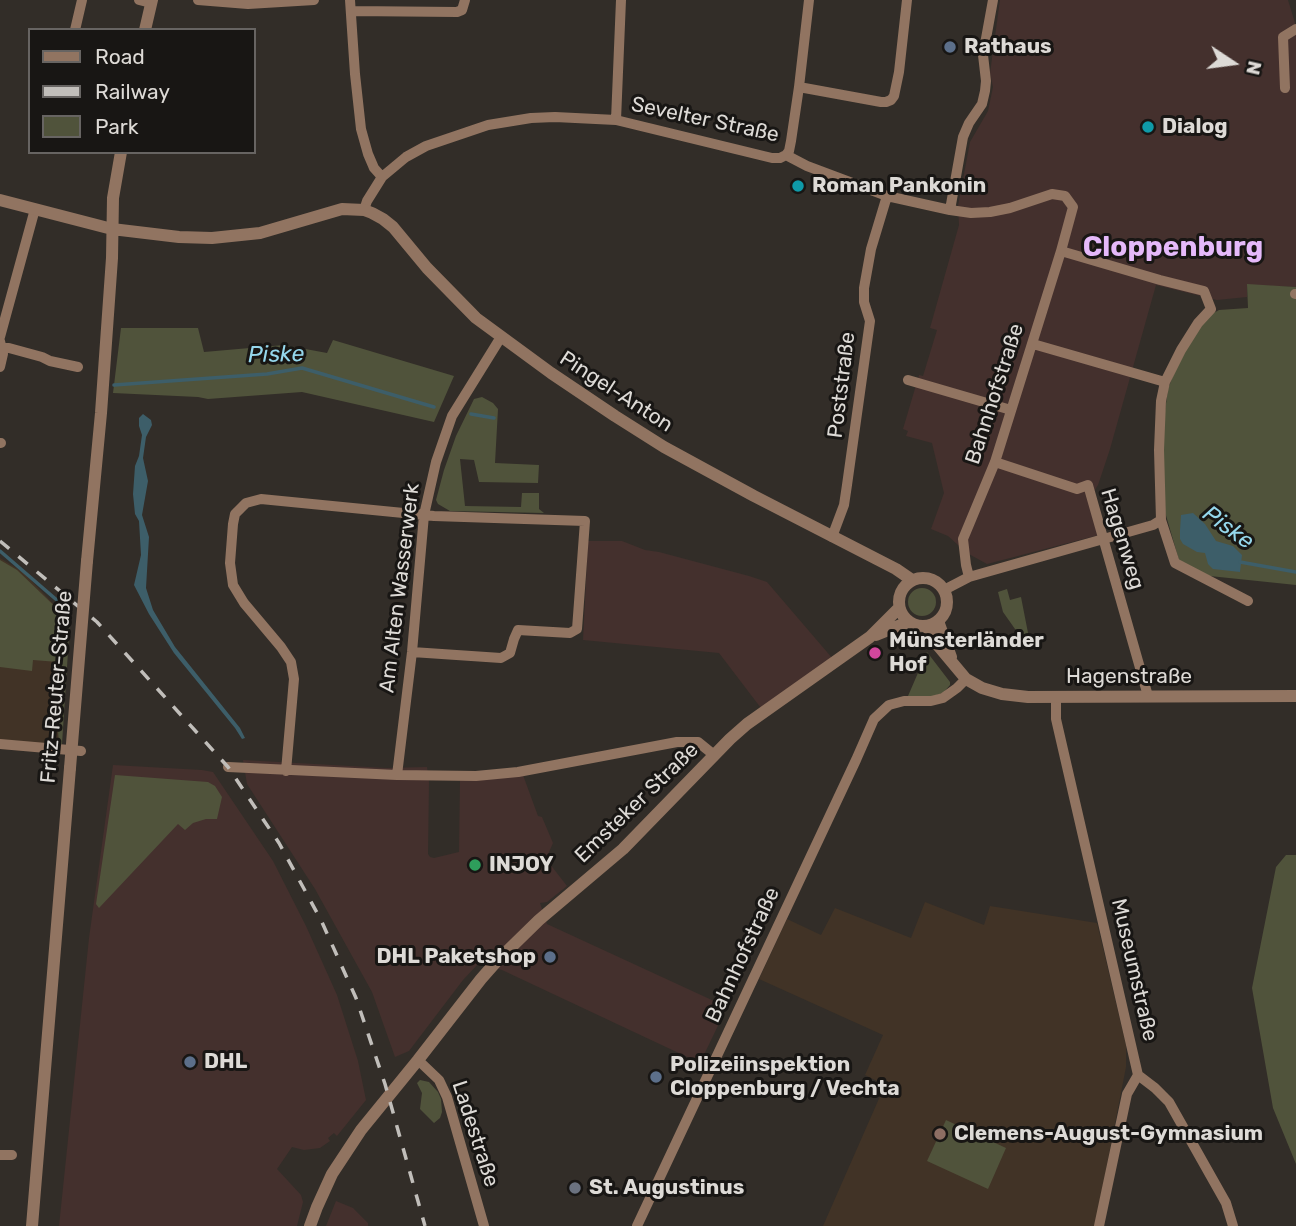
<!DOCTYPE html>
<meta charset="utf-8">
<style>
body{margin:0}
#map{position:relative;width:1296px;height:1226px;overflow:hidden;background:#322d28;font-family:Rubik,sans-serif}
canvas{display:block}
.legend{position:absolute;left:28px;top:28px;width:228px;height:126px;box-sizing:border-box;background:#181614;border:2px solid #676462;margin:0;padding:9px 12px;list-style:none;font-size:21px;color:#dddad6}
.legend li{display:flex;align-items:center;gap:14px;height:35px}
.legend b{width:35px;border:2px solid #676462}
.north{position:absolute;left:1198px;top:28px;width:70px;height:70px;-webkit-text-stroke:5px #181614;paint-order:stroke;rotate:103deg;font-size:19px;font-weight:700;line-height:28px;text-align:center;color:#dddad6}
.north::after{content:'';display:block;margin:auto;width:24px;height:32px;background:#dddad6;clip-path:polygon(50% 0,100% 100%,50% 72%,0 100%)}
</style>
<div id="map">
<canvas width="1296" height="1226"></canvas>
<ul class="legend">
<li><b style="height:9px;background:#917461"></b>Road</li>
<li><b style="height:9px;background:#c1beba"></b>Railway</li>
<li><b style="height:19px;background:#50533b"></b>Park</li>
</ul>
<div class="north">N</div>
</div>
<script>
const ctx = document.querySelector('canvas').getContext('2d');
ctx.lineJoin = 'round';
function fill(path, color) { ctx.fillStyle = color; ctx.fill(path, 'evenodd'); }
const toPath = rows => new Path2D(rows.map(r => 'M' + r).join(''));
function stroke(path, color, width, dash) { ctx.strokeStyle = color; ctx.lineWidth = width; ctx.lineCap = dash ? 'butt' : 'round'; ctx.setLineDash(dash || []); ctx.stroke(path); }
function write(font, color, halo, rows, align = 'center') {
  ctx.font = font + ' Rubik,sans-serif'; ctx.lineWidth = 6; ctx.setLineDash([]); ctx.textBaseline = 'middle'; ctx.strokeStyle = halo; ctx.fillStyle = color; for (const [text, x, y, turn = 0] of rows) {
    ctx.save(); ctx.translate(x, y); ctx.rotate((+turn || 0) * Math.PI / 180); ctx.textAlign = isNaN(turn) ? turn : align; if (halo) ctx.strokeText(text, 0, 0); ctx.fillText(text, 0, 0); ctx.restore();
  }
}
fill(toPath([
 [1000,0,1288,0,1296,26,1296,287,1247,285,1247,297,1217,300,1156,285,1110,449,1098,485,1091,496,1099,535,987,564,967,553,948,536,931,529,944,493,932,443,906,436,908,431,903,429,919,375,923,376,937,330,930,328,959,225,958,206,970,142,988,111,993,87,990,73],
 [588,541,622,541,645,550,659,552,749,576,767,582,839,666,767,716,719,653,583,640],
 [243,760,386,768,427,767,429,782,428,854,430,857,434,858,459,852,460,780,523,775,538,816,542,817,553,843,546,859,567,886,547,902,540,903,547,924,727,1007,700,1063,502,970,479,963,463,980,409,1051,395,1057,372,992,315,889,247,784],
 [113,765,202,770,213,772,273,861,306,926,337,995,358,1061,366,1100,337,1136,334,1133,328,1138,330,1141,320,1148,304,1150,292,1147,277,1169,301,1195,303,1202,297,1226,59,1226,89,938],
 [336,1201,353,1208,368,1223,368,1226,326,1226]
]), '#44302d');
fill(toPath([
 [0,558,23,572,69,620,59,744,25,751,0,749],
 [925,902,984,925,990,906,1097,923,1126,1045,1126,1067,1095,1226,823,1226,885,1085,865,1075,883,1035,759,979,787,919,821,935,835,908,911,938]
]), '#413326');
fill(toPath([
 [1247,284,1296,287,1296,585,1200,575,1181,567,1165,512,1163,448,1164,418,1168,389,1178,363,1205,318,1219,310,1248,308],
 [121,328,198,328,204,352,284,345,327,353,333,340,454,376,434,422,302,392,208,399,198,397,113,393],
 [482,397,493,403,498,409,495,463,539,465,538,483,479,482,474,460,460,459,465,506,521,507,522,493,539,493,539,509,544,513,450,511,438,504,436,500,444,470,456,436,474,399],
 [0,560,17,570,70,621,62,744,59,744,55,692,58,662,33,660,32,671,0,667],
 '908 602a14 14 0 1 1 28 0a14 14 0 1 1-28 0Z',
 [1007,589,1010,600,1021,597,1029,638,1015,629,1003,612,998,592],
 [927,652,950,682,950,685,943,693,934,696,908,696],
 [115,775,208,782,215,786,222,797,217,819,206,819,193,823,185,830,178,824,99,908,96,904],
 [1286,855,1296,855,1296,1164,1273,1108,1252,988,1276,867],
 [420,1080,429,1082,438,1092,441,1099,442,1112,440,1118,434,1123,420,1109,422,1093,417,1083],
 [946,1120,1006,1148,988,1189,927,1161]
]), '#50533b');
fill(toPath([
 [143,414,151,420,152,425,146,437,143,458,148,481,142,515,149,537,146,588,153,610,175,647,240,728,245,738,242,739,235,728,174,653,149,614,134,585,141,555,139,521,135,514,133,494,135,466,139,456,142,435,139,426,139,418],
 [1193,513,1205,524,1216,541,1233,546,1242,555,1240,572,1213,569,1208,564,1205,553,1197,552,1183,544,1180,539,1180,530,1181,515]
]), '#3d5e69');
stroke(toPath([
 [114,385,267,374,302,368,434,407],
 [471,414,494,418],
 [0,551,66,608],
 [1240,562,1296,572]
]), '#3d5e69', 3.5);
stroke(toPath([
 [139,0,151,3],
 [198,0,248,4,314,0],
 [350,0,355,74,361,129,368,154,374,168,382,177],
 [351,11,457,12,462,10,465,0],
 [75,30,82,0],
 [799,87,881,102,886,102,891,100,894,96,899,72,907,0],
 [1285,88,1283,37,1296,29],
 [616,120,621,0],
 [786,155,789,151,791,141,799,87,809,0],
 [364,210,367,201,382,177,406,157,426,146,488,125,531,118,555,117,616,120,772,158,780,158,786,155,807,166,887,196,950,210,971,213,990,212,1010,208,1052,194,1065,196,1073,207,1061,251,995,462,963,539,966,565,969,577],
 [950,210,963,137,969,123,982,104,985,91,986,81,983,55,993,0],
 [1061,251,1160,280,1204,291,1211,309,1198,323,1181,350,1165,382,1161,401,1159,450,1161,520,1175,563,1248,601],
 [1295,294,1296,294],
 [0,337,35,209],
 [1033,344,1165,382],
 [0,348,9,348,42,357,50,361,78,367],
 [0,367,3,354,0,341],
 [908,380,1011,410],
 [0,443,1,443],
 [995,462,1077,489,1088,485,1148,696],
 [832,537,844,505,847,485,870,321,864,302,864,288,871,249,887,196],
 [944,590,969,577,1153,525,1161,520],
 [1056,697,1056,719,1138,1075,1155,1088,1169,1102,1226,1203,1233,1226],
 [0,744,81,751],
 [228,767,397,775,476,776,518,772,677,742,698,742,714,755],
 [286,771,294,679,291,662,281,647,244,603,233,585,230,563,233,524,235,514,246,503,261,499,434,516,585,521,577,629,570,633,518,630,514,639,510,653,501,658,412,652],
 [397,775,412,652,424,515,436,462,452,416,501,337],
 [418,1060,439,1080,447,1097,484,1226],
 [0,1155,12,1155],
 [637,1226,856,760,874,719,889,705,904,701,931,701,943,698,957,688,966,679],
 [1099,1226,1127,1094,1138,1075]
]), '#917461', 10);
stroke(toPath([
 [145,30,152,0],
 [0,200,112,229,179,237,212,238,260,233,342,209,364,210,372,213,383,219,393,227,427,268,476,318,551,373,615,416,664,447,754,496,896,569,912,580],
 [87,561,101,413,112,258,113,198,121,152],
 '899 602a24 24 0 1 1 48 0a24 24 0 1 1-48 0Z',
 [938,621,951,657],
 [927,626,935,642,966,679,982,688,1002,694,1028,697,1296,696],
 [876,635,908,622],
 [32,1226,70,768],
 [310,1226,317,1207,332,1174,361,1130,418,1060,481,979,496,962,539,920,623,849,730,739,747,724,870,637,899,608]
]), '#917461', 12);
stroke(toPath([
 [0,541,97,622,228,767,279,843,321,920,356,998,385,1084,425,1226]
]), '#c1beba', 3.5, [12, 12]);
stroke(toPath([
 [70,768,87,561]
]), '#917461', 12);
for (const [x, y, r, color] of [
 [950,47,7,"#5c6f8a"],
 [1148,127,7,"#0f9aa8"],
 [798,186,7,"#0f9aa8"],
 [875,653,7,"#d1479c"],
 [475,865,7,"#2e9e5b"],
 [550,957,7,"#5c6f8a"],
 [190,1062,7,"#5c6f8a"],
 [656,1077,7,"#5c6f8a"],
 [940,1134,7,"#8d6e63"],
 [575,1188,7,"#6b7280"]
]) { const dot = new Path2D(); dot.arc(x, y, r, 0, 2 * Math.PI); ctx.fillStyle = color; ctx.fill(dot); stroke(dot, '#181614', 2.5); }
write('bold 21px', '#dddad6', '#181614', [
 ["Rathaus",964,47],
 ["Dialog",1162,127],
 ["Roman Pankonin",812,186],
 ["Münsterländer",889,641],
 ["Hof",889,665],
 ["INJOY",489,865],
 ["DHL Paketshop",536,957,"right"],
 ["DHL",204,1062],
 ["Polizeiinspektion",670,1065],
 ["Cloppenburg / Vechta",670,1089],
 ["Clemens-August-Gymnasium",954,1134],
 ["St. Augustinus",589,1188]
], 'left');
write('21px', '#dddad6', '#181614', [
 ["Sevelter Straße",705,120,12],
 ["Poststraße",842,385,-83],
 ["Pingel-Anton",616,392,33],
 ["Bahnhofstraße",995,394,-72],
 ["Hagenweg",1122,539,73],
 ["Am Alten Wasserwerk",400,588,-83],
 ["Hagenstraße",1129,677],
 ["Fritz-Reuter-Straße",57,687,-85],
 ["Emsteker Straße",637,803,-44],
 ["Bahnhofstraße",743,955,-65],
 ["Museumstraße",1134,970,77],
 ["Ladestraße",475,1134,72]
]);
write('italic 23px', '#95d7ec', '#181614', [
 ["Piske",276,355,-1],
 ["Piske",1228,528,36]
]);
write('bold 28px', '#e5b9fa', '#181614', [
 ["Cloppenburg",1173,248]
]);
</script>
